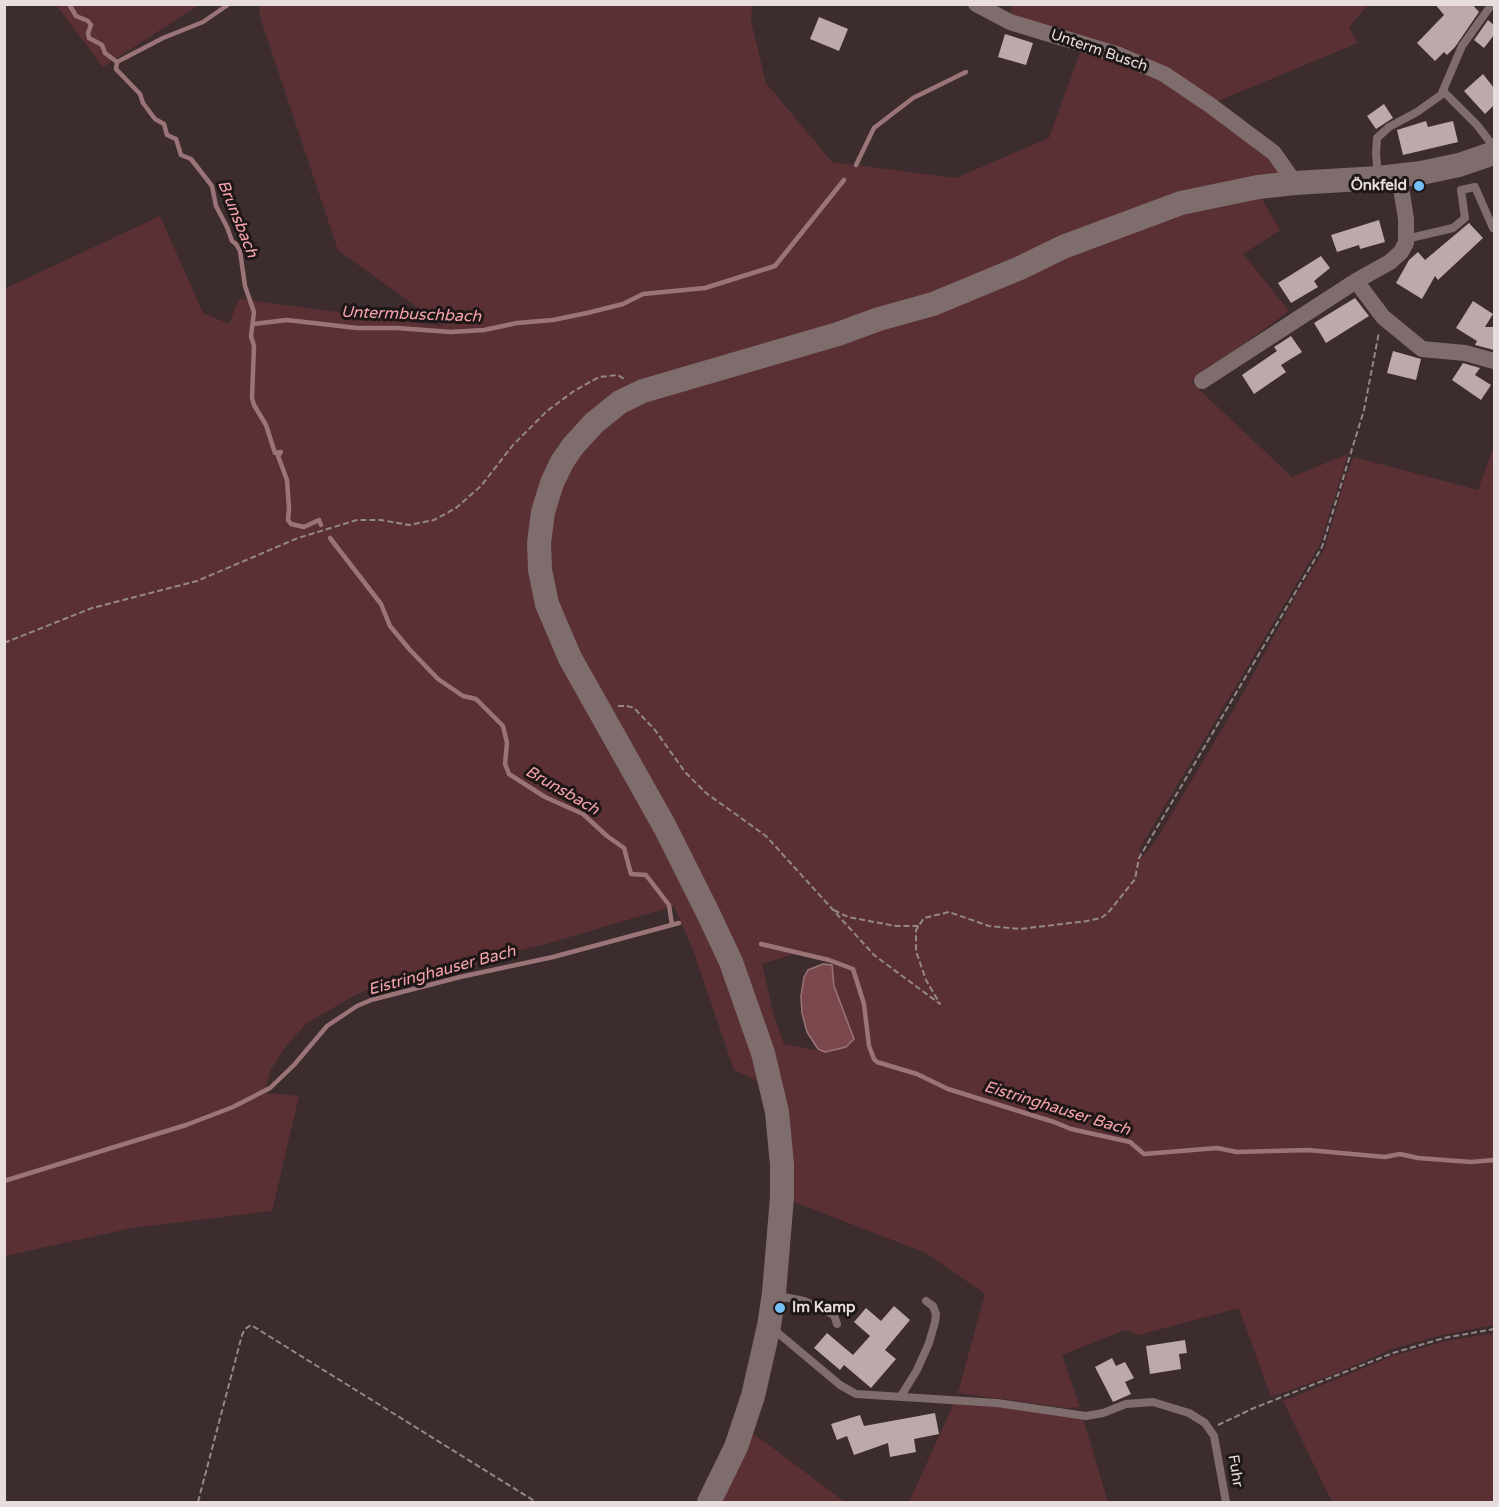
<!DOCTYPE html>
<meta charset="utf-8">
<style>
body{margin:0}
#map{position:relative;width:1499px;height:1507px;overflow:hidden;background:#3c2c2e;font-family:"Varela Round",sans-serif}
canvas{display:block}
.frame{position:absolute;inset:0;border:6px solid #e7dddd;pointer-events:none}
</style>
<div id="map">
<canvas width="1499" height="1507"></canvas>
<div class="frame"></div>
</div>
<script>
const ctx = document.querySelector('canvas').getContext('2d');
ctx.lineJoin = 'round';
function fill(path, color) { ctx.fillStyle = color; ctx.fill(path, 'evenodd'); }
const toPath = rows => new Path2D(rows.map(r => 'M' + r).join(''));
function stroke(path, color, width, dash) { ctx.strokeStyle = color; ctx.lineWidth = width; ctx.lineCap = dash ? 'butt' : 'round'; ctx.setLineDash(dash || []); ctx.stroke(path); }
function write(font, color, halo, rows, align = 'center') {
  ctx.font = font + ' "Varela Round",sans-serif'; ctx.lineWidth = 6; ctx.setLineDash([]); ctx.textBaseline = 'middle'; ctx.strokeStyle = halo; ctx.fillStyle = color; for (const [text, x, y, turn = 0] of rows) {
    ctx.save(); ctx.translate(x, y); ctx.rotate((+turn || 0) * Math.PI / 180); ctx.textAlign = isNaN(turn) ? turn : align; if (halo) ctx.strokeText(text, 0, 0); ctx.fillText(text, 0, 0); ctx.restore();
  }
}
fill(toPath([
 [56,5,199,5,103,67],
 [259,5,752,5,751,21,766,83,832,162,956,178,1049,138,1082,47,1120,59,1164,78,1269,154,1290,179,1268,181,1181,200,1132,216,963,288,903,308,751,357,679,377,638,382,644,391,838,334,879,319,882,322,968,295,1022,272,1065,250,1182,206,1256,189,1280,230,1243,254,1289,311,1191,382,1292,477,1348,454,1320,544,1140,848,1141,858,1156,840,1241,697,1294,599,1325,548,1346,475,1354,457,1478,490,1494,446,1494,1325,1442,1335,1392,1349,1330,1376,1271,1397,1239,1308,1139,1335,1125,1330,1062,1355,1080,1407,1067,1408,958,1393,985,1294,926,1253,784,1198,780,1139,771,1087,734,1070,693,950,674,906,546,944,506,953,453,973,413,982,398,980,359,993,307,1023,287,1045,271,1069,264,1093,299,1096,272,1211,132,1228,5,1256,4,289,160,216,203,313,229,324,239,299,443,326,338,250,260,17],
 [537,513,543,513,539,543,540,570,547,604,555,627,548,625,538,593,534,533],
 [803,951,832,965,834,986,854,1039,846,1047,825,1052,784,1044,773,1013,762,964],
 [1011,5,1368,5,1349,27,1358,43,1213,103,1168,74,1010,22],
 [1494,1333,1494,1502,1332,1502,1283,1401,1393,1356,1446,1341],
 [955,1401,1082,1415,1108,1502,909,1502],
 [746,1428,845,1502,714,1502]
]), '#5b3035');
const water = toPath([
 [823,964,832,965,834,986,854,1039,846,1047,825,1052,818,1049,807,1032,802,1013,801,996,804,977,808,970,823,964]
]);
fill(water, '#7a474d');
stroke(water, '#9b7478', 1.5);
stroke(toPath([
 [69,4,76,16,88,21,91,25,88,33,89,38,102,45,105,53,117,62,116,69,140,94,143,103,155,119,164,124,167,135,176,139,181,155,191,159,212,186,216,206,227,227,232,241,236,244,240,251,245,286,254,312,251,336,254,346,252,398,254,405,266,425,275,453,281,452,278,456,287,480,289,509,288,520,291,524,304,527,319,520,321,525],
 [117,62,163,38,203,22,229,4],
 [856,165,874,128,913,98,966,72],
 [253,324,287,320,357,328,397,328,451,332,484,330,517,323,553,320,587,313,623,304,643,294,705,288,775,266,844,180],
 [330,538,381,604,390,626,410,650,438,679,463,696,476,699,503,726,507,743,505,764,509,774,545,797,583,814,607,836,624,848,631,874,646,875,669,905,672,925],
 [761,944,829,960,853,969,864,1004,869,1046,874,1059,877,1062,917,1074,948,1089,1054,1122,1071,1129,1130,1142,1144,1154,1217,1148,1237,1152,1308,1150,1385,1157,1400,1154,1418,1158,1471,1162,1494,1160],
 [4,1181,186,1125,233,1107,270,1088,294,1065,327,1026,357,1006,371,1000,460,977,553,957,679,923]
]), '#9b7478', 4.5);
fill(toPath([
 [1435,4,1472,4,1479,12,1455,47,1447,55,1444,52,1435,61,1417,43,1444,15],
 [819,17,848,29,839,51,810,39],
 [1488,20,1494,25,1494,35,1484,48,1474,40],
 [1005,34,1033,43,1026,65,998,57],
 [1483,74,1494,88,1494,105,1485,114,1464,91],
 [1384,104,1393,118,1376,129,1367,116],
 [1426,121,1428,127,1453,121,1458,142,1403,155,1397,130],
 [1379,220,1385,242,1360,249,1359,245,1337,252,1331,235],
 [1469,223,1483,238,1438,280,1435,276,1422,299,1396,283,1409,260,1418,252,1425,260],
 [1321,256,1330,268,1314,281,1318,287,1291,303,1278,283],
 [1355,298,1369,316,1326,343,1314,323],
 [1473,301,1493,314,1485,327,1494,327,1494,350,1475,345,1477,341,1456,328],
 [1291,336,1302,352,1281,365,1286,372,1254,394,1242,375,1277,351,1274,347],
 [1393,351,1421,359,1416,380,1387,373],
 [1463,363,1480,368,1475,375,1491,385,1481,400,1452,380],
 [894,1306,910,1320,885,1350,896,1359,871,1388,844,1365,840,1370,814,1348,827,1333,853,1355,870,1336,854,1322,866,1308,881,1321],
 [1185,1340,1187,1353,1179,1354,1181,1369,1150,1374,1146,1346],
 [1112,1358,1116,1366,1125,1362,1134,1378,1125,1382,1131,1394,1113,1402,1095,1367],
 [935,1413,939,1434,914,1439,916,1452,890,1457,888,1443,854,1455,847,1436,837,1440,831,1424,860,1415,864,1426]
]), '#bca9aa');
stroke(toPath([
 [4,643,92,608,197,581,298,538,357,520,381,520,409,525,434,520,456,508,481,486,513,445,547,411,574,391,599,377,618,375,624,379],
 [618,706,627,706,634,708,655,730,685,772,706,793,766,836,874,955,940,1004,926,980,916,951,916,930,924,918,949,912,989,926,1020,929,1087,921,1101,918,1108,913,1135,879,1139,858,1322,547,1364,410,1379,332],
 [834,910,848,917,874,922,896,926,919,926],
 [1218,1425,1254,1408,1393,1353,1444,1338,1494,1329],
 [198,1502,242,1335,245,1329,251,1325,536,1502]
]), '#948788', 2, [6, 3]);
stroke(toPath([
 [1443,91,1477,125,1494,147],
 [1378,175,1376,154,1377,138,1389,127,1417,112,1441,95,1462,46,1492,4],
 [1406,239,1453,228,1465,218,1461,190,1475,187,1493,228],
 [774,1295,804,1301,818,1307,834,1315,837,1324],
 [772,1328,840,1385,856,1394,997,1403,1086,1416,1103,1413,1126,1404,1153,1402,1189,1413,1205,1423,1214,1436,1226,1502],
 [901,1396,917,1370,929,1343,935,1322,936,1314,933,1306,926,1301]
]), '#7f6d6e', 8);
stroke(toPath([
 [976,4,1010,22,1119,55,1164,74,1210,105,1274,153,1295,183],
 [1399,175,1406,219,1406,243,1401,252,1390,262,1356,281,1383,317,1422,349,1465,353,1494,361],
 [1202,381,1356,281]
]), '#7f6d6e', 16);
stroke(toPath([
 [709,1502,736,1447,753,1396,769,1326,774,1293,782,1197,782,1165,777,1112,763,1053,731,962,708,913,665,827,570,658,547,604,540,570,539,543,543,512,552,483,562,462,573,446,594,423,620,402,643,391,838,334,879,319,933,304,1020,268,1063,247,1181,203,1258,187,1295,183,1378,178,1421,173,1459,165,1494,153]
]), '#7f6d6e', 24);
for (const [x, y, r, color] of [
 [1419,186,6,"#76c0f7"],
 [780,1308,6,"#76c0f7"]
]) { const dot = new Path2D(); dot.arc(x, y, r, 0, 2 * Math.PI); ctx.fillStyle = color; ctx.fill(dot); stroke(dot, '#1e1717', 2); }
write('15px', '#e7dddd', '#1e1717', [
 ["Unterm Busch",1099,51,19],
 ["Fuhr",1235,1471,81]
]);
write('bold 15px', '#e7dddd', '#1e1717', [
 ["Önkfeld",1407,186],
 ["Im Kamp",792,1308,"left"]
], 'right');
write('italic 16px', '#f8a4ac', '#1e1717', [
 ["Brunsbach",237,219,68],
 ["Untermbuschbach",411,315,2],
 ["Brunsbach",562,791,30],
 ["Eistringhauser Bach",442,971,-15],
 ["Eistringhauser Bach",1057,1109,17]
]);
</script>
